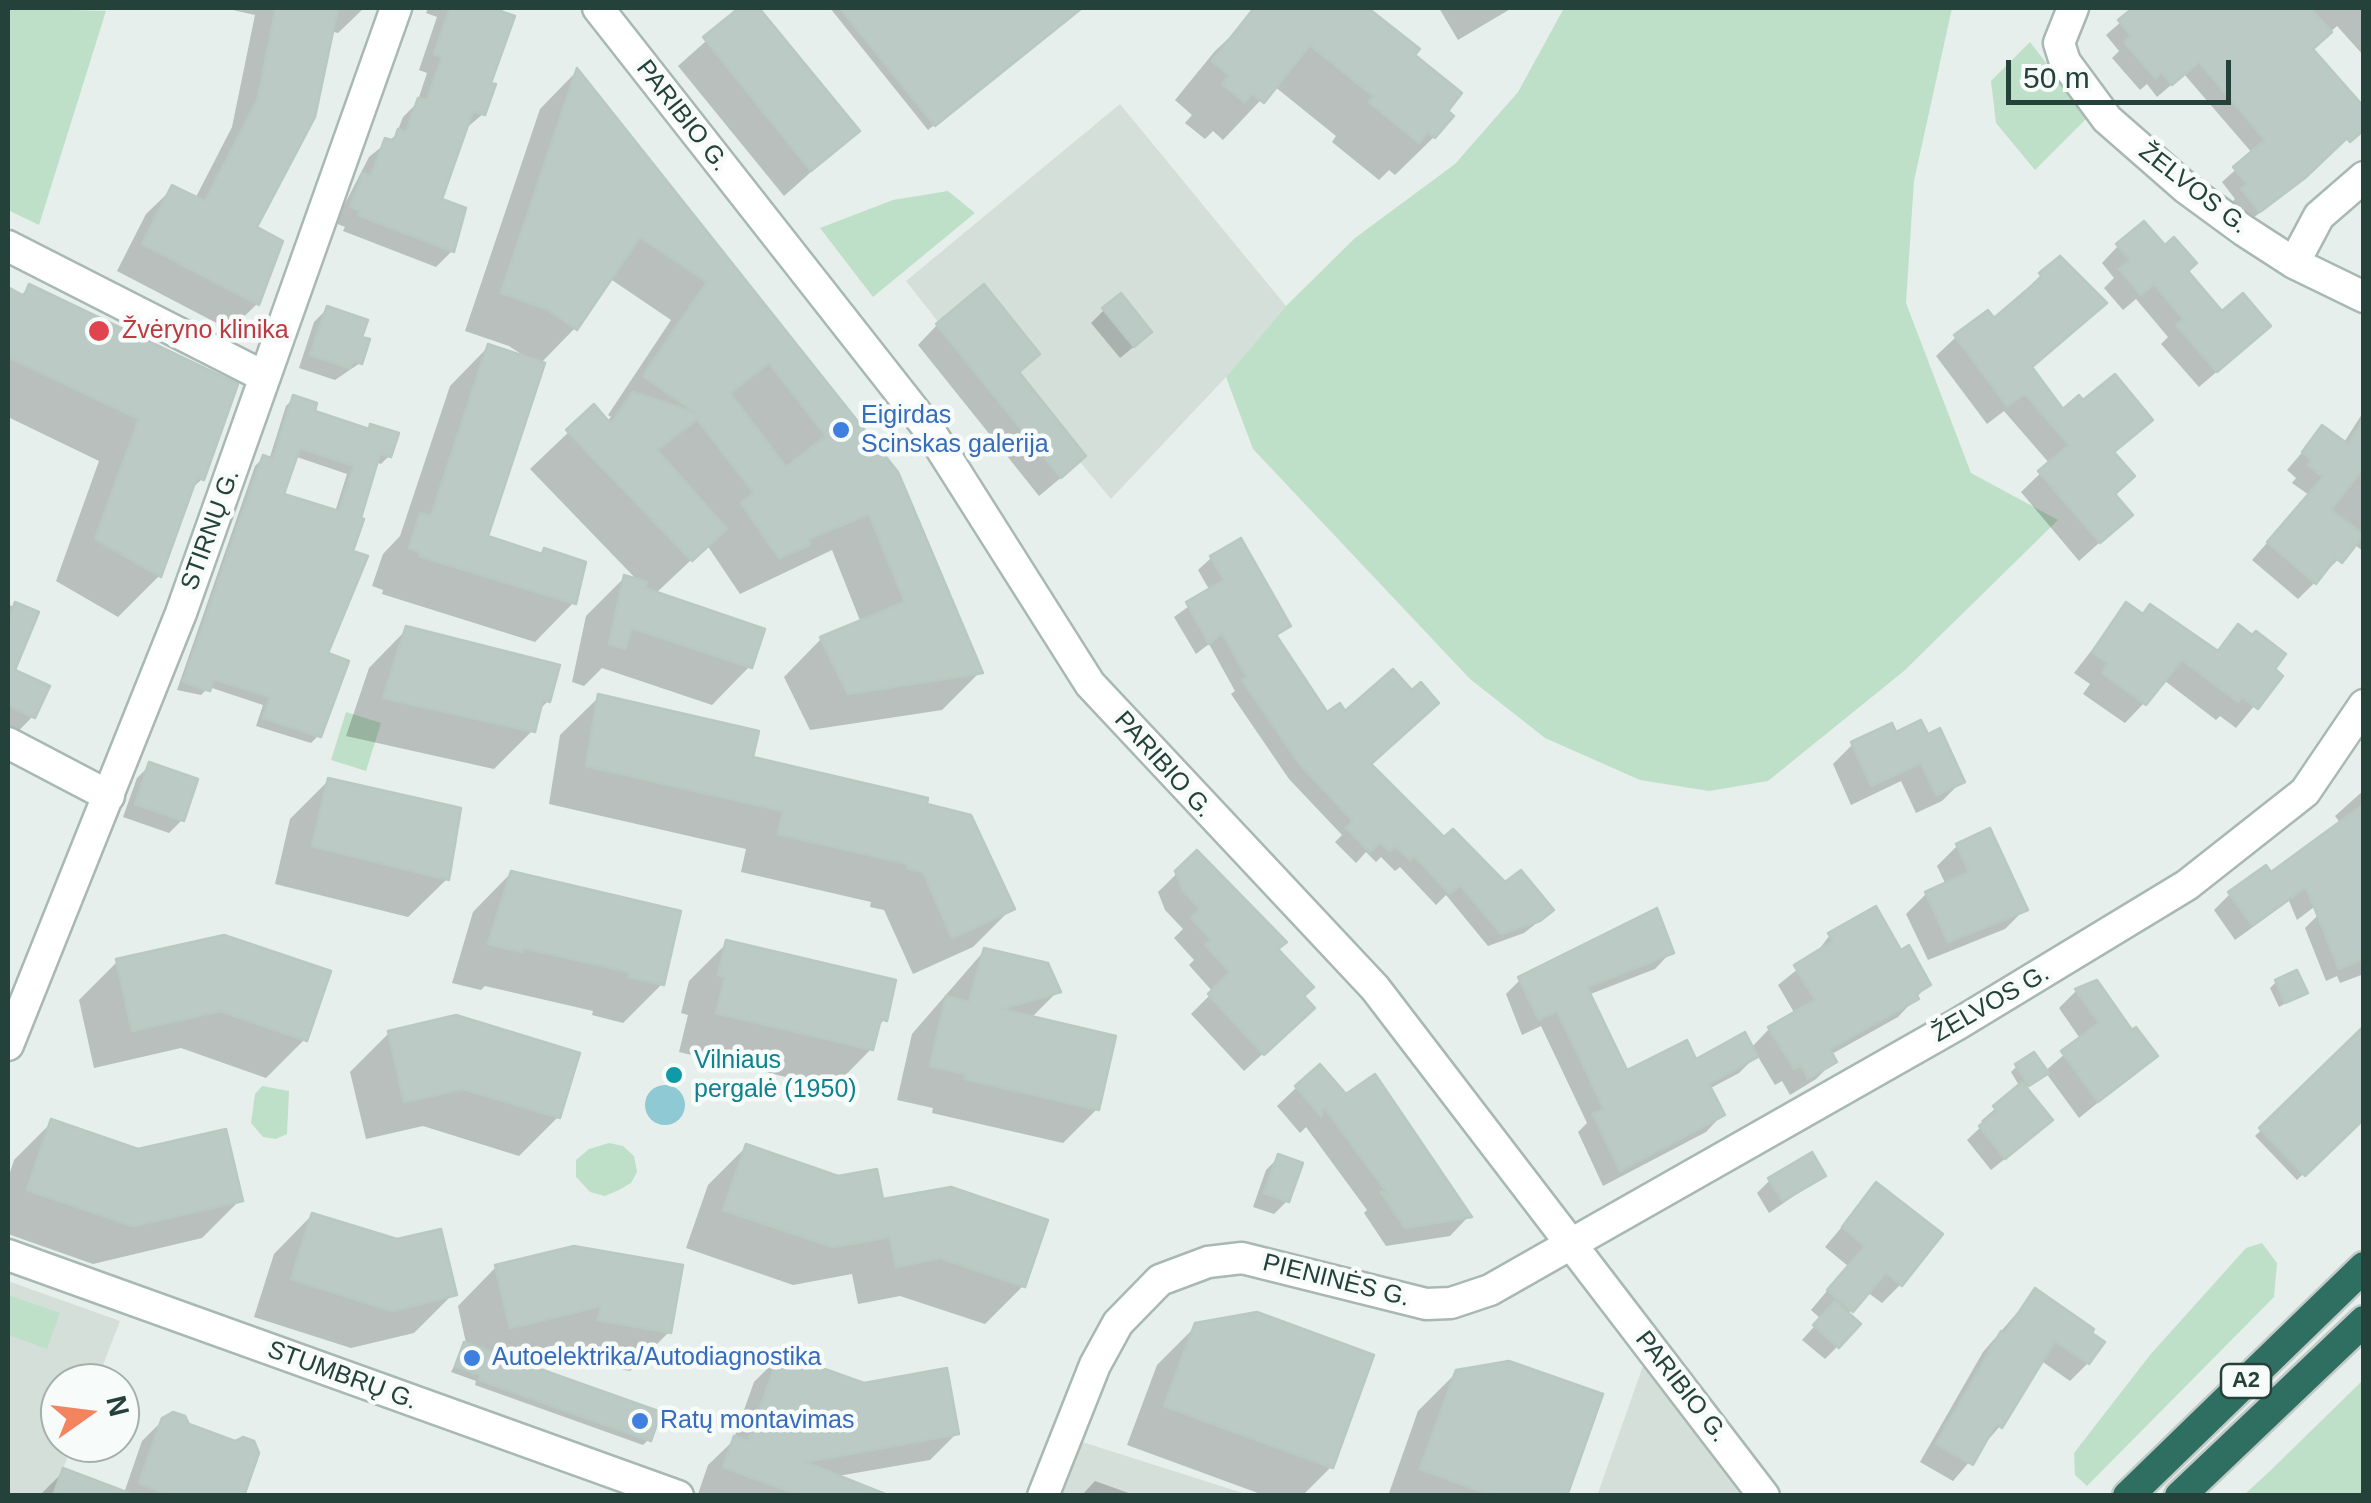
<!DOCTYPE html>
<meta charset="utf-8">
<style>
body{margin:0}
#map{position:relative;width:2371px;height:1503px;overflow:hidden;background:#e6efeb;font-family:Arial,sans-serif}
canvas{display:block}
.frame{position:absolute;inset:0;border:10px solid #24423a;pointer-events:none}
.north{position:absolute;left:40px;top:1363px;width:100px;height:100px;box-sizing:border-box;background:#f7fbf9;border:2px solid #a3b1ad;border-radius:50%;rotate:76deg;font-size:28px;font-weight:700;line-height:40px;text-align:center;color:#24423a}
.north::after{content:'';display:block;margin:auto;width:35px;height:45px;background:#f4845f;clip-path:polygon(50% 0,100% 100%,50% 72%,0 100%)}
.scale{position:absolute;left:2006px;top:60px;width:225px;height:45px;box-sizing:border-box;border:5px solid #24423a;border-top:0;padding-left:12px;font-size:30px;line-height:35px;white-space:nowrap;color:#24423a;-webkit-text-stroke:8px #f7fbf9;paint-order:stroke}
</style>
<div id="map">
<canvas width="2371" height="1503"></canvas>
<div class="frame"></div>
<div class="north">N</div>
<div class="scale">50 m</div>
</div>
<script>
const ctx = document.querySelector('canvas').getContext('2d');
ctx.lineJoin = 'round';
function fill(path, color) { ctx.fillStyle = color; ctx.fill(path, 'evenodd'); }
const toPath = rows => new Path2D(rows.map(r => 'M' + r).join(''));
function stroke(path, color, width, dash) { ctx.strokeStyle = color; ctx.lineWidth = width; ctx.lineCap = dash ? 'butt' : 'round'; ctx.setLineDash(dash || []); ctx.stroke(path); }
function write(font, color, halo, rows, align = 'center') {
  ctx.font = font + ' Arial,sans-serif'; ctx.lineWidth = 9; ctx.setLineDash([]); ctx.textBaseline = 'middle'; ctx.strokeStyle = halo; ctx.fillStyle = color; for (const [text, x, y, turn = 0] of rows) {
    ctx.save(); ctx.translate(x, y); ctx.rotate((+turn || 0) * Math.PI / 180); ctx.textAlign = isNaN(turn) ? turn : align; if (halo) ctx.strokeText(text, 0, 0); ctx.fillText(text, 0, 0); ctx.restore();
  }
}
fill(toPath([
 [1120,104,1286,306,1226,377,1111,499,1080,462,1061,478,906,281],
 [8,1281,120,1321,96,1383,60,1383,60,1443,73,1443,53,1495,8,1496],
 [1644,1363,1753,1496,1597,1496],
 [1076,1440,1249,1495,1055,1496]
]), '#d4dfda');
fill(toPath([
 [8,8,106,11,39,225,8,210],
 [1564,8,1952,8,1914,181,1906,303,1971,473,2058,520,1904,671,1768,781,1709,791,1640,780,1545,738,1470,679,1253,449,1226,377,1286,306,1355,238,1455,164,1518,92],
 [2030,42,2088,117,2035,170,1996,123,1991,81],
 [948,191,975,213,873,297,820,228,893,200],
 [346,712,381,723,366,771,331,760],
 [262,1086,289,1091,287,1134,276,1139,263,1137,251,1123,255,1094],
 [609,1143,623,1146,634,1156,637,1172,631,1183,619,1190,605,1196,590,1192,576,1177,576,1160,589,1149],
 [2262,1243,2277,1263,2274,1297,2087,1486,2075,1475,2074,1453,2150,1355,2246,1248],
 [8,1295,60,1313,47,1349,8,1335],
 [2363,1380,2363,1495,2244,1495,2271,1470]
]), '#bfe0c8');
fill(toPath([
 '645 1105a20 20 0 1 1 40 0a20 20 0 1 1-40 0Z'
]), '#8ec9d4');
fill(toPath([
 [224,8,364,8,338,33,330,31,254,228,257,304,230,330,117,271,146,214,173,188,195,199,232,127,255,15],
 [428,8,503,8,483,114,464,130,439,201,452,251,436,267,343,231,345,227,335,223,369,157,396,135,403,117,417,103,427,73,419,70,437,17,426,13],
 [743,8,756,8,857,131,784,196,678,66],
 [830,8,1070,8,1073,12,928,130],
 [1261,8,1370,8,1411,55,1444,111,1434,137,1395,175,1389,170,1379,180,1332,142,1336,136,1274,86,1223,140,1213,131,1205,139,1185,123,1192,115,1175,100,1215,51],
 [1439,8,1512,8,1458,40],
 [2137,8,2364,8,2364,56,2337,26,2310,50,2364,121,2289,191,2245,224,2229,205,2235,199,2222,182,2253,154,2184,74,2157,97,2147,84,2140,90,2112,58,2119,51,2106,35],
 [576,72,895,473,980,672,942,710,810,730,784,677,821,639,861,623,832,550,740,594,707,545,655,594,750,666,712,705,602,668,584,686,572,682,586,616,625,577,639,582,530,469,594,408,606,422,611,417,608,415,671,320,609,278,575,328,540,364,485,538,539,556,544,551,583,564,573,603,535,642,382,594,383,590,372,586,383,554,400,536,450,386,488,347,527,358,509,346,465,331,540,109],
 [2118,246,2165,249,2251,342,2199,387,2161,344,2168,337,2136,299,2123,310,2104,288,2114,278,2102,263],
 [2041,275,2103,303,2030,369,2062,413,2083,404,2149,420,2113,454,2113,495,2130,515,2079,561,2021,492,2050,464,2004,411,1987,424,1936,356,1956,337,1993,322],
 [30,287,202,479,189,491,159,576,118,617,56,581,99,461,8,417,8,290,20,296],
 [327,309,359,338,360,363,335,380,299,368,314,322],
 [1104,310,1136,345,1120,358,1091,323],
 [937,325,1037,354,1017,374,1063,476,1039,496,918,345],
 [294,398,312,412,367,431,371,426,389,456,381,464,375,462,325,655,319,735,311,743,256,726,263,705,209,687,201,695,177,690,255,466,263,458,269,460,286,406],
 [294,456,347,474,335,512,280,496],
 [2364,411,2364,552,2354,544,2298,599,2252,560,2309,495,2292,483,2296,478,2287,470,2323,428,2343,444],
 [1211,558,1288,625,1275,638,1326,716,1368,765,1444,841,1505,886,1550,910,1538,922,1524,933,1488,946,1446,895,1436,905,1400,867,1395,871,1381,857,1376,862,1366,852,1356,863,1335,842,1342,835,1289,779,1231,694,1235,691,1209,644,1196,654,1174,617,1210,591,1198,570],
 [8,604,13,607,12,671,33,716,8,742],
 [2127,605,2215,652,2238,628,2279,676,2236,728,2220,716,2216,720,2165,681,2125,723,2083,694,2090,684,2074,673],
 [407,629,548,701,537,712,532,731,494,769,346,736,369,668],
 [599,697,750,759,924,806,1012,908,973,947,913,974,884,910,870,907,871,902,741,872,746,849,549,804,560,735],
 [1895,735,1962,781,1942,801,1916,813,1901,781,1851,805,1833,764,1853,744],
 [150,765,182,820,169,833,123,817,137,778],
 [328,781,447,879,408,917,275,884,290,819],
 [2364,790,2364,869,2297,920,2289,901,2235,940,2214,910,2230,894,2270,876,2341,824,2335,816],
 [1957,846,2025,909,2005,929,1928,960,1906,914,1926,894,1946,885,1937,866],
 [1197,854,1275,950,1301,996,1293,1026,1244,1071,1191,1014,1213,992,1189,965,1194,960,1174,938,1183,929,1165,910,1158,892],
 [511,873,662,984,623,1023,592,1015,593,1011,485,986,481,990,452,983,473,912],
 [2364,898,2364,974,2340,983,2337,976,2326,981,2305,928,2318,915],
 [1830,935,1900,953,1928,985,1898,1017,1830,1055,1834,1061,1816,1079,1790,1095,1782,1081,1775,1085,1757,1055,1739,1073,1709,1089,1722,1115,1706,1132,1603,1186,1578,1132,1587,1123,1541,1026,1522,1035,1506,994,1523,977,1671,952,1655,969,1588,995,1626,1074,1695,1062,1751,1048,1769,1029,1795,1014,1778,985,1814,956],
 [727,943,884,1020,876,1028,871,1049,833,1088,679,1052,688,1015,681,1013,689,981],
 [984,951,1058,991,1031,1018,1097,1109,1063,1143,932,1113,933,1108,897,1100,912,1034],
 [117,962,305,1039,266,1078,181,1048,94,1068,79,1000],
 [2276,982,2305,992,2279,1007,2270,988],
 [2076,991,2155,1056,2079,1118,2046,1073,2025,1089,2037,1133,1991,1170,1967,1140,1984,1124,1981,1121,2020,1087,2011,1072,2017,1066,2044,1072,2081,1040,2059,1008],
 [2364,1030,2364,1115,2297,1180,2255,1136],
 [389,1033,558,1117,519,1156,423,1126,366,1139,350,1072],
 [1297,1087,1346,1097,1468,1217,1450,1236,1386,1246,1364,1213,1367,1210,1306,1127,1300,1133,1277,1106],
 [52,1122,240,1200,202,1238,93,1264,8,1234,8,1178,14,1160],
 [746,1147,881,1202,1023,1286,985,1324,900,1296,858,1304,852,1274,793,1285,686,1248,708,1185],
 [1279,1157,1287,1201,1274,1214,1253,1207,1266,1170],
 [1823,1176,1769,1213,1757,1193,1770,1180],
 [1877,1185,1901,1284,1882,1303,1867,1292,1847,1315,1837,1347,1825,1359,1802,1340,1821,1319,1811,1310,1848,1266,1825,1247],
 [312,1215,397,1242,452,1295,414,1333,351,1348,254,1317,274,1254],
 [496,1267,680,1267,669,1332,630,1371,561,1358,564,1343,502,1358,649,1439,643,1445,475,1385,476,1381,451,1372,466,1343,458,1306],
 [2035,1292,2088,1363,2070,1381,2040,1360,2000,1426,1953,1481,1920,1462,1983,1352],
 [1196,1326,1331,1467,1302,1496,1266,1496,1127,1445,1157,1365],
 [780,1356,957,1433,930,1460,838,1476,891,1496,698,1494,708,1465,733,1441,754,1382],
 [1457,1372,1565,1496,1388,1496,1418,1411],
 [163,1420,187,1426,241,1496,123,1496,142,1441],
 [64,1471,84,1496,41,1496,42,1493],
 [1095,1481,1137,1496,1081,1496]
]), '#0003');
const building = toPath([
 [276,8,338,8,315,117,257,227,283,241,259,305,142,244,172,185,205,201,258,98,276,8],
 [450,8,491,8,515,16,491,83,496,84,485,115,473,111,442,199,466,208,454,252,358,215,360,210,350,207,363,173,371,176,385,138,394,141,398,129,406,132,418,98,427,100,442,57,434,54,450,8],
 [739,8,759,8,860,131,811,171,703,37,739,8],
 [840,8,1082,8,935,126,840,8],
 [1254,8,1368,8,1420,49,1415,55,1462,93,1448,111,1454,116,1435,138,1428,132,1419,143,1369,102,1373,96,1310,45,1264,103,1252,94,1245,102,1222,84,1229,75,1212,61,1254,8],
 [2133,8,2310,8,2332,32,2313,49,2364,107,2364,130,2350,142,2347,138,2305,178,2260,212,2241,189,2247,184,2233,167,2265,140,2199,62,2172,85,2161,72,2155,78,2124,42,2131,36,2118,20,2133,8],
 [577,68,898,472,983,673,848,694,820,637,905,602,869,514,808,539,810,545,779,558,741,503,754,493,697,419,657,450,727,529,692,561,566,430,594,404,611,424,633,392,696,413,643,376,707,282,640,237,577,330,547,309,501,293,577,68],
 [769,363,826,436,786,467,730,393,769,363],
 [2144,221,2165,245,2174,237,2197,263,2188,271,2222,311,2243,293,2271,326,2217,372,2176,325,2183,319,2154,284,2141,295,2119,269,2130,260,2116,244,2144,221],
 [2060,256,2107,303,2032,367,2063,409,2079,395,2083,400,2115,374,2153,420,2114,452,2135,476,2115,494,2133,515,2100,543,2038,471,2069,445,2025,394,2007,406,1954,335,1988,310,1994,318,2042,277,2039,273,2060,256],
 [29,284,238,384,204,480,197,477,161,577,95,539,139,419,8,357,8,287,24,296,29,284],
 [984,284,1040,354,1019,372,1086,456,1061,478,936,324,984,284],
 [1121,293,1152,332,1134,347,1102,308,1121,293],
 [327,306,368,320,362,337,370,339,362,364,353,361,350,368,310,355,327,306],
 [488,344,545,363,488,536,542,554,544,548,586,562,576,604,419,556,420,552,409,548,420,513,431,516,488,344],
 [293,395,317,403,315,411,369,429,370,424,399,433,391,457,380,454,361,518,364,519,353,551,368,556,328,653,349,661,321,737,263,718,270,697,214,679,210,691,183,682,263,455,273,459,293,395],
 [300,448,354,466,339,511,284,494,300,448],
 [2364,418,2364,467,2331,510,2364,535,2342,563,2336,558,2316,584,2267,542,2323,477,2308,465,2311,459,2302,452,2322,425,2348,444,2364,418],
 [1241,538,1291,626,1276,635,1327,712,1340,703,1345,711,1393,669,1412,690,1421,682,1439,703,1371,764,1444,837,1453,829,1505,882,1521,870,1554,910,1540,921,1501,934,1460,885,1450,894,1414,856,1410,860,1395,846,1390,851,1380,842,1370,852,1346,828,1353,821,1301,766,1242,680,1247,677,1222,633,1209,644,1186,602,1224,580,1210,556,1241,538],
 [624,575,647,582,645,588,765,629,752,668,632,628,625,649,609,644,624,575],
 [15,602,39,612,15,670,50,686,35,718,8,705,8,621,15,602],
 [2126,602,2143,614,2150,604,2218,651,2238,624,2252,635,2256,631,2286,654,2275,669,2283,676,2258,709,2242,697,2238,702,2182,660,2146,705,2102,673,2108,663,2092,652,2126,602],
 [406,626,560,665,550,702,543,700,535,732,383,698,406,626],
 [598,694,759,731,753,757,928,798,927,804,971,815,1015,909,952,938,923,872,907,868,908,864,778,834,783,811,586,766,598,694],
 [1921,720,1928,734,1940,728,1965,782,1936,795,1921,763,1871,786,1851,742,1892,723,1896,732,1921,720],
 [149,762,198,779,184,821,135,804,149,762],
 [328,778,461,808,449,880,312,846,328,778],
 [2364,804,2364,959,2339,969,2306,887,2252,925,2228,892,2266,865,2271,872,2364,804],
 [1990,828,2028,910,1948,942,1925,892,1969,872,1956,844,1990,828],
 [1197,850,1287,942,1278,949,1314,987,1304,996,1315,1008,1264,1055,1208,994,1230,972,1205,945,1211,940,1191,918,1200,909,1183,891,1175,871,1197,850],
 [511,871,681,911,664,985,629,977,630,972,523,948,522,952,488,944,511,871],
 [1876,906,1901,950,1909,945,1931,985,1916,994,1919,999,1830,1049,1837,1062,1808,1079,1801,1065,1794,1069,1768,1027,1815,1000,1794,965,1833,941,1828,933,1876,906],
 [1657,908,1674,953,1587,987,1627,1070,1687,1040,1696,1059,1745,1032,1758,1057,1709,1084,1725,1115,1620,1171,1593,1114,1604,1109,1557,1011,1539,1020,1518,977,1657,908],
 [224,935,331,971,307,1041,220,1011,132,1031,116,959,224,935],
 [726,940,896,980,887,1021,881,1019,873,1050,716,1013,725,977,718,975,726,940],
 [984,948,1048,963,1061,992,1001,1009,1116,1036,1099,1110,965,1079,966,1074,930,1066,946,996,969,1002,984,948],
 [2297,970,2308,993,2285,1003,2275,980,2297,970],
 [2097,980,2132,1030,2136,1027,2158,1056,2098,1102,2061,1051,2099,1023,2075,989,2097,980],
 [456,1015,580,1053,560,1118,463,1089,404,1102,388,1031,456,1015],
 [2364,1026,2364,1119,2305,1176,2259,1128,2364,1026],
 [2034,1052,2049,1073,2029,1086,2015,1064,2034,1052],
 [1320,1064,1346,1094,1375,1074,1472,1217,1405,1228,1381,1192,1389,1195,1324,1107,1321,1116,1295,1086,1320,1064],
 [2022,1082,2053,1120,2005,1159,1979,1126,1997,1111,1993,1106,2022,1082],
 [51,1119,138,1149,226,1129,243,1201,133,1226,27,1190,51,1119],
 [746,1144,838,1176,877,1169,883,1199,951,1187,1048,1220,1025,1287,940,1258,896,1267,890,1237,833,1247,723,1210,746,1144],
 [1812,1152,1826,1176,1783,1201,1768,1178,1812,1152],
 [1278,1154,1303,1163,1289,1202,1264,1193,1278,1154],
 [1876,1182,1943,1234,1902,1286,1886,1273,1853,1312,1827,1290,1865,1246,1842,1227,1876,1182],
 [312,1213,397,1239,441,1229,457,1295,392,1311,291,1279,312,1213],
 [574,1246,683,1265,671,1333,598,1320,601,1306,510,1328,495,1265,574,1246],
 [2035,1288,2094,1329,2092,1333,2105,1342,2089,1364,2055,1341,2002,1428,1996,1424,1973,1465,1936,1444,2001,1331,2005,1333,2035,1288],
 [1835,1301,1861,1324,1839,1348,1813,1325,1835,1301],
 [1257,1312,1374,1355,1333,1468,1164,1406,1195,1323,1257,1312],
 [464,1342,661,1412,651,1441,479,1380,481,1375,455,1366,464,1342],
 [780,1353,864,1383,947,1368,959,1434,805,1462,890,1496,802,1496,723,1467,734,1436,748,1441,780,1353],
 [1509,1361,1603,1394,1567,1496,1494,1496,1420,1469,1456,1370,1509,1361],
 [173,1412,185,1416,189,1424,235,1441,243,1437,254,1441,259,1453,244,1496,172,1496,139,1483,162,1418,173,1412],
 [63,1468,129,1493,129,1496,53,1496,63,1468]
]);
fill(building, '#bbcac4');
stroke(building, '#b8c9c2', 2.5);
const minor = toPath([
 [598,8,928,428,1090,684,1375,988,1764,1496],
 [2073,8,2059,43,2065,62,2107,119,2187,189,2243,230,2294,263,2364,297],
 [8,246,265,377],
 [2294,263,2319,216,2364,177],
 [8,743,109,796],
 [8,1045,181,613,396,8],
 [8,1255,678,1496],
 [1043,1496,1095,1365,1118,1323,1160,1280,1208,1262,1242,1258,1426,1304,1451,1303,1490,1290,1958,1024,2187,885,2305,792,2364,705]
]);
const highway = toPath([
 [2128,1496,2364,1267],
 [2180,1496,2364,1321]
]);
stroke(minor, '#a8b8b2', 35);
stroke(highway, '#c2cac8', 35);
stroke(minor, '#fff', 30);
stroke(highway, '#2f6f62', 30);
for (const [x, y, r, color] of [
 [99,331,12,"#e0444e"],
 [841,430,10,"#3f7fe0"],
 [674,1075,10,"#0f9aa8"],
 [472,1358,10,"#3f7fe0"],
 [640,1421,10,"#3f7fe0"]
]) { const dot = new Path2D(); dot.arc(x, y, r, 0, 2 * Math.PI); ctx.fillStyle = color; ctx.fill(dot); stroke(dot, '#f7fbf9', 4); }
for (const [x, y, w] of [
 [2246,1381,50]
]) { const box = new Path2D(); box.roundRect(x - w / 2, y - 17, w, 34, 8); ctx.fillStyle = '#f7fbf9'; ctx.fill(box); stroke(box, '#24423a', 2.5); }
write('bold 22px', '#24423a', null, [
 ["A2",2246,1381]
]);
write('25px', '#24423a', '#f7fbf9', [
 ["PARIBIO G.",682,116,52],
 ["ŽELVOS G.",2193,189,38],
 ["STIRNŲ G.",211,530,-70],
 ["PARIBIO G.",1163,765,48],
 ["ŽELVOS G.",1991,1004,-30],
 ["PIENINĖS G.",1336,1281,14],
 ["STUMBRŲ G.",342,1376,20],
 ["PARIBIO G.",1681,1387,52]
]);
write('25px', '#be3a42', '#f7fbf9', [
 ["Žvėryno klinika",122,331]
], 'left');
write('25px', '#366cbe', '#f7fbf9', [
 ["Eigirdas",861,416],
 ["Scinskas galerija",861,445],
 ["Autoelektrika/Autodiagnostika",492,1358],
 ["Ratų montavimas",660,1421]
], 'left');
write('25px', '#0d838f', '#f7fbf9', [
 ["Vilniaus",694,1061],
 ["pergalė (1950)",694,1090]
], 'left');
</script>
